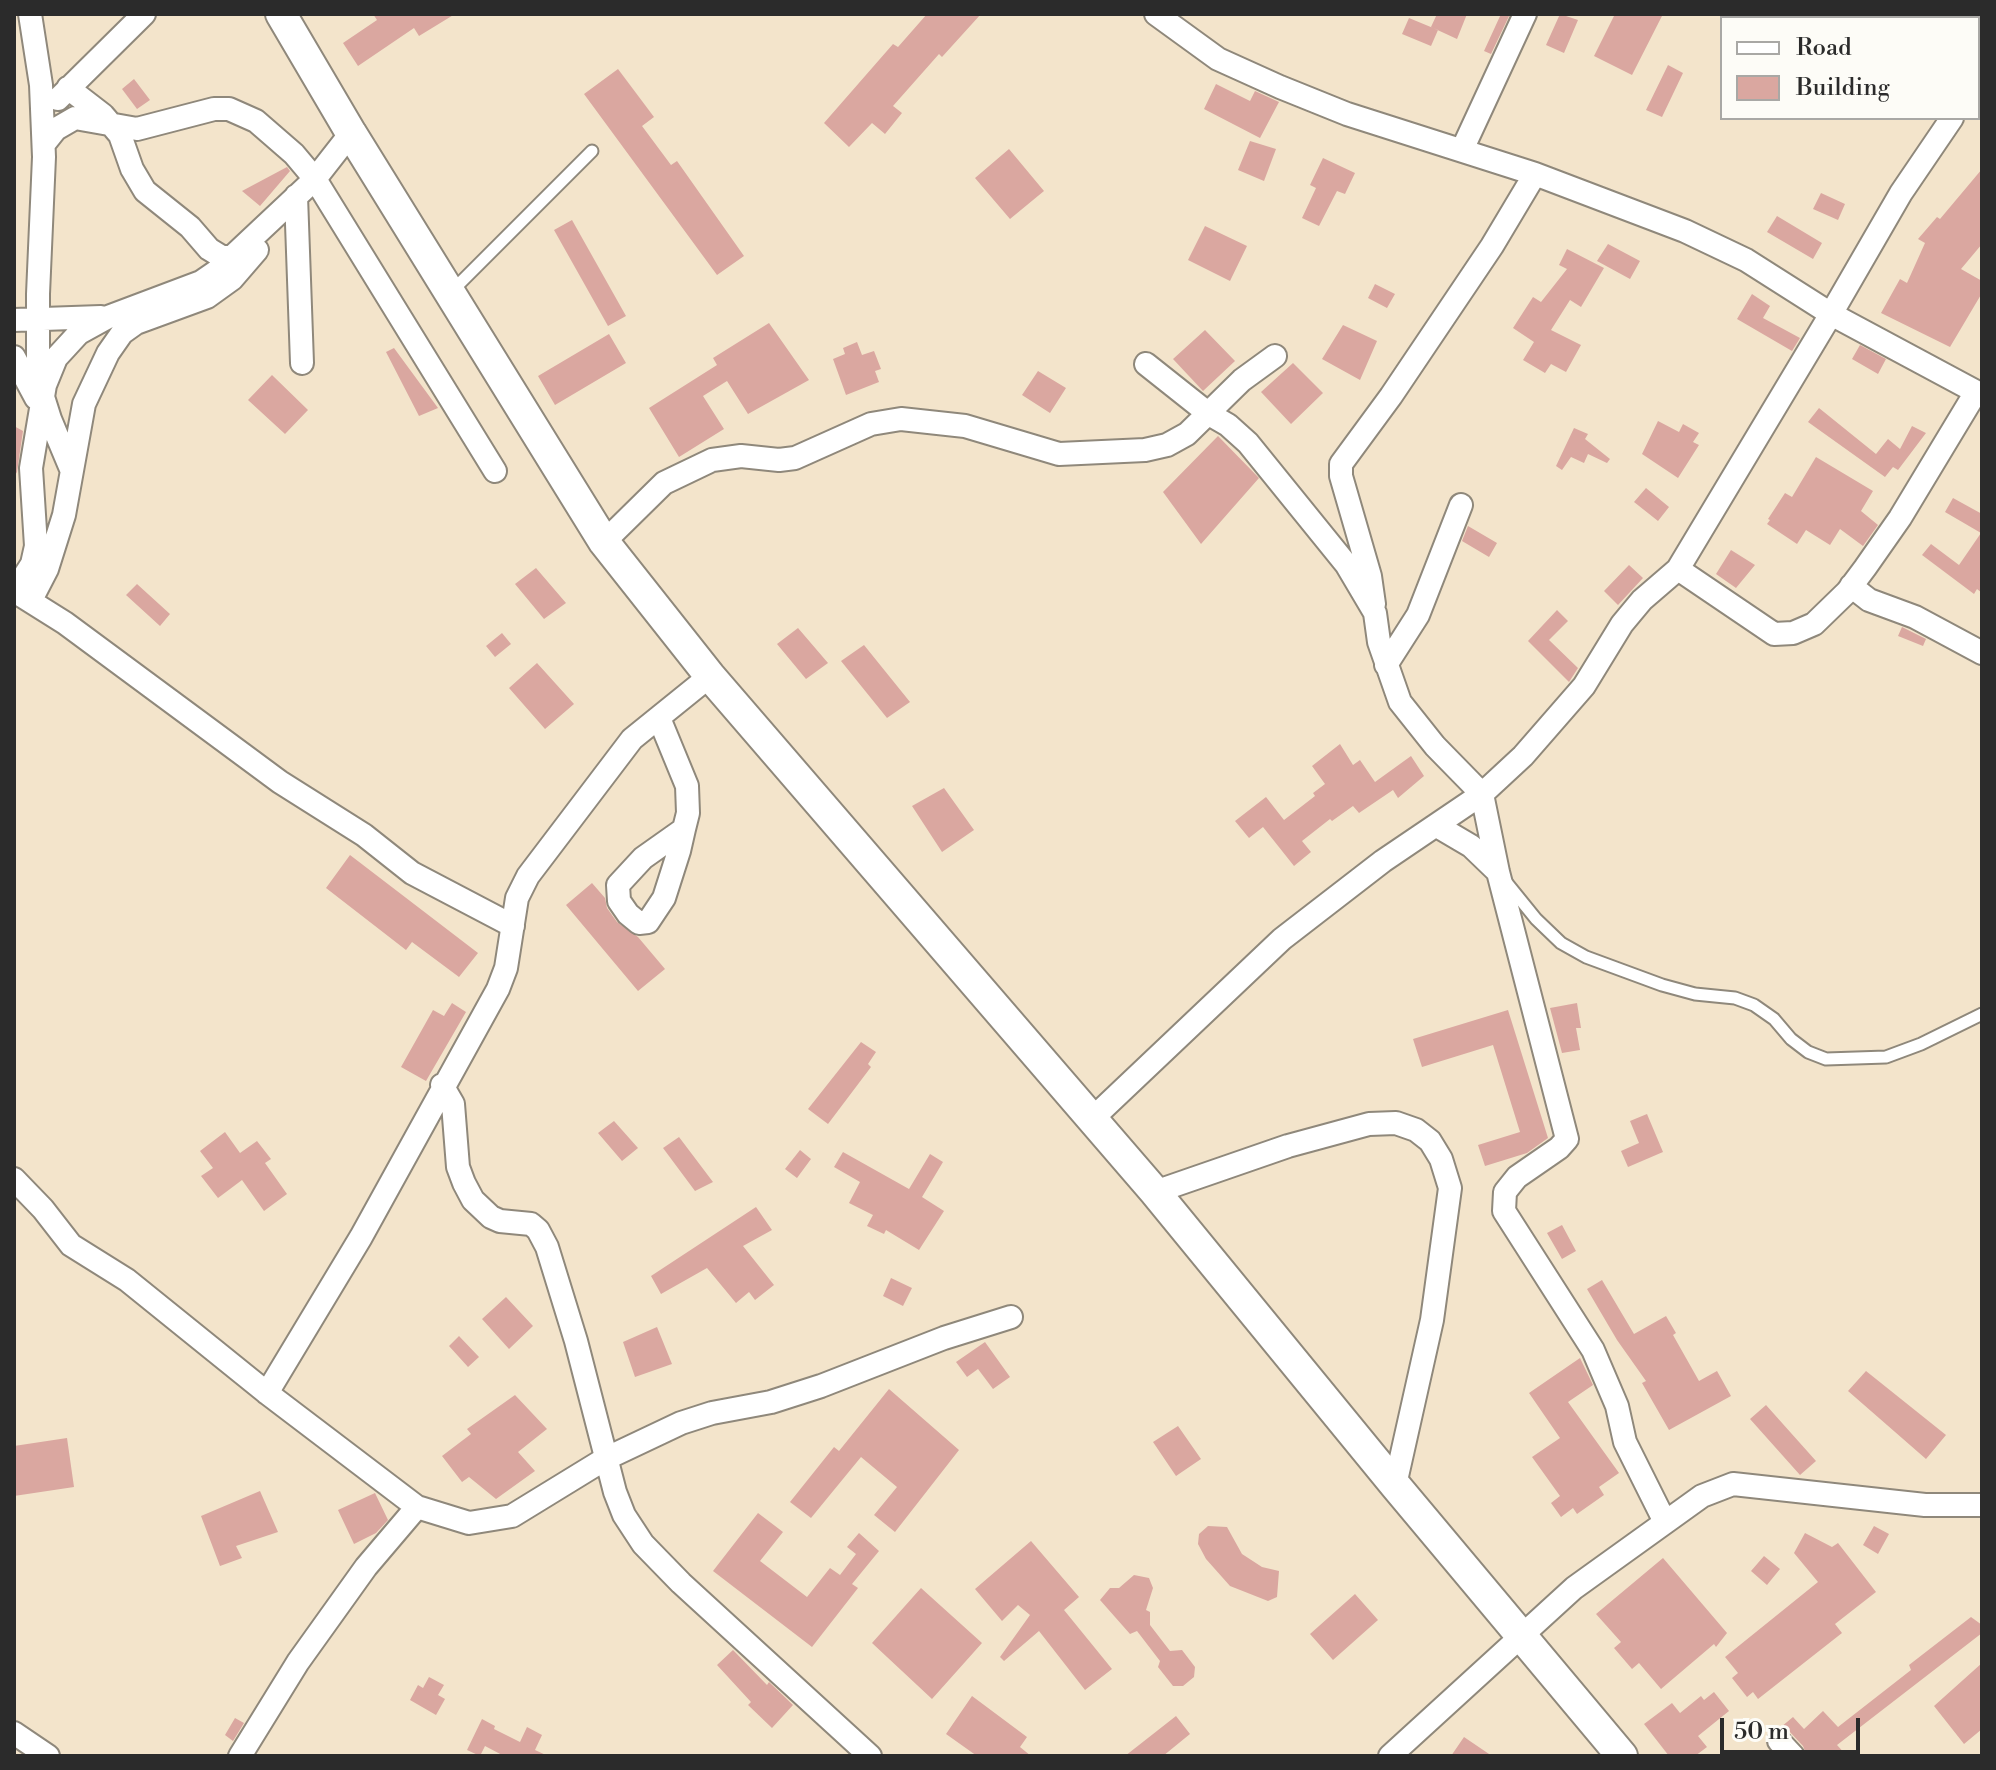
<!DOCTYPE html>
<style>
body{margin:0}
#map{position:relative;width:1996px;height:1770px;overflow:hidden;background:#f3e4cb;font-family:"Libre Bodoni",serif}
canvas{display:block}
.frame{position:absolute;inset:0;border:16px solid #2b2b2b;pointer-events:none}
.legend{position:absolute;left:1720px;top:16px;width:260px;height:104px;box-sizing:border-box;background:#fdfcf7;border:2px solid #a9a8a5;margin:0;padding:10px 14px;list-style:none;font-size:24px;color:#2b2b2b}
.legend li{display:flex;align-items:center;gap:16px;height:40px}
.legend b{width:40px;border:2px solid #a9a8a5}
.scale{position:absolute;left:1720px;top:1718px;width:140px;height:36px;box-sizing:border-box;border:4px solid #2b2b2b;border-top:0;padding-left:10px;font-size:24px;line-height:28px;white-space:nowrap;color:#2b2b2b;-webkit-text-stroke:6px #fdfcf7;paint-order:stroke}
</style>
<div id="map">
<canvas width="1996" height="1770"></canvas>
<div class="frame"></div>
<ul class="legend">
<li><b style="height:10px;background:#fff"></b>Road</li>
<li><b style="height:22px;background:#daa7a0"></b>Building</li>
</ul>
<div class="scale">50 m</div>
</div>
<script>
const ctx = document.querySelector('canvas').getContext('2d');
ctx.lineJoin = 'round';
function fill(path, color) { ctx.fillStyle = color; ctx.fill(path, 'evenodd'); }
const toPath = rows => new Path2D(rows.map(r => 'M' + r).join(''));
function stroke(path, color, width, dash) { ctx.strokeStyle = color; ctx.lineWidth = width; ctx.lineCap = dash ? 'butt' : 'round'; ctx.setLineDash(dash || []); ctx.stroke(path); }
fill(toPath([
 [373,14,455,14,419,36,414,28,358,66,343,43,377,20],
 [927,14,981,14,942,57,939,54,893,106,902,113,885,134,872,123,849,147,824,123,893,44,898,47],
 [1437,14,1467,14,1457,39,1431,27],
 [1501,14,1510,14,1491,54,1484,51],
 [1560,14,1578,20,1564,53,1546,45],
 [1615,14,1663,14,1632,75,1594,56],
 [1409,18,1438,30,1431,46,1402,34],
 [1668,65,1683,73,1662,117,1646,110],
 [618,69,654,117,642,126,671,165,677,161,744,256,717,275,584,94],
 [134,79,150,100,137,109,122,89],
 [1216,84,1250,101,1255,91,1279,102,1260,138,1204,109],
 [1250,141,1276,149,1264,181,1238,170],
 [1009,149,1044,191,1010,219,975,178],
 [1323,158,1355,173,1345,194,1337,191,1319,226,1302,218,1316,188,1310,185],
 [287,167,290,171,260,206,242,191],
 [1982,169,1982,244,1961,269,1982,281,1982,293,1950,347,1881,313,1900,279,1907,283,1925,243,1918,239,1937,217,1940,219],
 [1821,193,1845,204,1838,220,1813,209],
 [1777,216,1822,243,1813,259,1767,232],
 [572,220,626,316,608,326,554,230],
 [1205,226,1247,246,1230,281,1188,260],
 [1608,244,1640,261,1630,279,1597,261],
 [1567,249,1604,268,1581,307,1570,300,1551,330,1581,345,1566,372,1551,364,1545,373,1523,360,1534,342,1513,328,1533,297,1541,302,1567,269,1559,265],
 [1375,284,1395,294,1387,308,1368,298],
 [1752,294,1770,306,1763,318,1800,338,1792,351,1737,319],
 [769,323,809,380,748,414,727,381,703,396,724,429,679,457,649,408,717,365,713,358],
 [1343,325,1377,341,1360,380,1322,359],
 [1205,330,1235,361,1203,391,1173,359],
 [609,334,626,363,555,405,538,376],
 [857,342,862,355,874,351,881,369,875,371,879,382,846,395,833,359,845,354,843,348],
 [1860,345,1886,359,1878,374,1852,359],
 [394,348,438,408,419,416,386,352],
 [1293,363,1323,393,1291,424,1261,392],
 [1038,371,1066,388,1050,413,1022,395],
 [272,375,308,410,285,434,248,400],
 [1819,408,1876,454,1888,439,1900,449,1912,426,1926,433,1898,470,1893,467,1885,477,1808,422],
 [1658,421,1679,432,1683,424,1699,433,1693,442,1699,445,1678,478,1642,454],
 [14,426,23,431,17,472,14,477],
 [1574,428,1588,434,1585,439,1610,459,1607,463,1588,454,1584,463,1571,457,1562,470,1556,466],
 [1218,436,1259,478,1201,544,1163,492],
 [1816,457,1873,491,1861,511,1878,525,1863,546,1840,529,1830,545,1806,530,1797,544,1767,524,1770,520,1768,519,1785,493,1792,497],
 [1646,488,1669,507,1658,521,1634,502],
 [1953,498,1982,514,1982,593,1977,589,1974,594,1922,555,1931,544,1959,565,1981,533,1945,512],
 [1468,526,1497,543,1489,557,1462,541],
 [1731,550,1755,565,1736,588,1716,574],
 [1629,565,1643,578,1618,605,1604,591],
 [536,568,566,603,544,619,515,584],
 [137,584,170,614,160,626,126,595],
 [1557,610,1568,621,1549,640,1578,668,1569,682,1528,641],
 [1902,627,1926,639,1923,646,1898,636],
 [798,628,828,663,806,679,777,644],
 [502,633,511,644,495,657,486,646],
 [864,645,910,702,887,718,841,661],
 [537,663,574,704,545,729,509,688],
 [1340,744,1353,765,1360,760,1375,782,1411,756,1424,776,1398,798,1393,790,1359,813,1353,806,1332,821,1330,819,1302,841,1311,852,1294,866,1263,827,1249,838,1235,821,1266,797,1284,820,1315,796,1313,793,1325,784,1312,766],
 [944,788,974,830,942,852,912,806],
 [350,855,478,953,459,977,412,942,406,950,326,888],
 [592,883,605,898,607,908,617,922,638,937,665,969,638,991,566,905],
 [452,1003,466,1012,426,1081,401,1067,433,1010,444,1016],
 [1577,1003,1581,1028,1576,1028,1580,1050,1562,1053,1550,1008],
 [1508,1010,1548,1138,1527,1153,1485,1166,1478,1145,1520,1132,1493,1045,1422,1067,1413,1039],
 [861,1042,876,1052,868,1064,871,1067,828,1124,808,1109],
 [1647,1114,1663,1152,1628,1167,1621,1151,1639,1143,1630,1121],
 [614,1121,638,1148,622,1161,598,1133],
 [225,1132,240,1153,257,1141,271,1159,265,1163,287,1194,264,1211,242,1180,218,1198,201,1176,213,1168,200,1151],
 [679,1137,713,1182,695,1191,663,1148],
 [800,1150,811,1159,797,1178,785,1169],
 [843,1152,909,1189,930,1154,943,1162,922,1197,944,1211,919,1250,886,1230,884,1234,867,1226,873,1215,849,1203,860,1182,834,1167],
 [756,1207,772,1230,743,1246,774,1285,755,1300,749,1292,736,1303,707,1268,661,1294,651,1276],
 [1562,1225,1576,1251,1562,1259,1547,1233],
 [891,1278,912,1288,903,1306,883,1296],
 [1602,1280,1634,1334,1666,1316,1676,1333,1673,1335,1699,1381,1717,1371,1731,1396,1669,1430,1642,1383,1646,1381,1617,1340,1587,1289],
 [506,1297,533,1326,509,1349,482,1319],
 [657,1327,672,1364,635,1377,623,1342],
 [459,1336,479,1357,468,1367,449,1346],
 [985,1342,1010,1377,993,1389,978,1369,967,1377,956,1362],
 [1580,1358,1593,1385,1568,1402,1619,1473,1599,1487,1604,1495,1577,1514,1573,1508,1561,1517,1551,1503,1560,1496,1532,1457,1560,1438,1529,1393],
 [1866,1371,1946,1435,1926,1459,1848,1391],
 [889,1389,959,1450,895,1532,874,1515,897,1487,861,1457,811,1518,790,1502,834,1447,839,1451],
 [515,1395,547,1429,518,1452,535,1471,496,1499,469,1477,462,1482,442,1456,471,1434,467,1429],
 [1766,1405,1816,1461,1800,1475,1750,1419],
 [1178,1426,1201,1459,1176,1476,1153,1442],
 [67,1438,74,1487,14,1496,14,1446],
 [260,1491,278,1532,236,1546,242,1558,220,1566,201,1516],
 [375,1493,388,1520,376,1533,354,1544,338,1510],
 [758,1513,783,1532,760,1561,807,1597,830,1568,840,1575,856,1554,847,1547,859,1533,879,1551,852,1584,858,1588,812,1647,713,1571],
 [1208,1526,1227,1527,1242,1554,1262,1567,1279,1571,1277,1597,1268,1601,1230,1586,1206,1559,1198,1544,1199,1534],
 [1874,1526,1889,1534,1878,1554,1863,1545],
 [1805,1533,1832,1547,1838,1543,1876,1592,1835,1624,1842,1633,1758,1699,1753,1692,1747,1697,1732,1678,1738,1673,1725,1657,1818,1582,1794,1553],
 [1031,1541,1079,1597,1064,1610,1112,1669,1085,1690,1039,1631,1004,1661,1000,1657,1030,1615,1018,1605,1002,1621,975,1589],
 [1764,1556,1780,1569,1767,1585,1751,1571],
 [1663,1558,1727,1633,1716,1647,1714,1644,1661,1689,1639,1663,1632,1669,1614,1648,1621,1642,1596,1614],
 [1134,1575,1149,1578,1153,1588,1146,1610,1150,1612,1150,1625,1170,1651,1182,1650,1195,1667,1194,1677,1183,1686,1173,1686,1158,1667,1160,1661,1137,1631,1130,1634,1100,1600,1110,1588,1119,1588],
 [921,1588,982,1643,932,1699,872,1643],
 [1355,1594,1378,1620,1333,1660,1310,1634],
 [1971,1617,1982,1625,1982,1633,1837,1745,1847,1756,1807,1756,1803,1746,1789,1731,1781,1727,1793,1717,1804,1729,1823,1711,1838,1727,1911,1670,1909,1665],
 [733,1650,767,1685,769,1682,793,1705,772,1728,748,1705,751,1702,717,1665],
 [1982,1663,1982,1729,1964,1744,1934,1706],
 [429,1677,444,1685,438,1695,445,1699,436,1715,410,1700,418,1685,423,1688],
 [1714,1692,1729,1711,1698,1736,1707,1747,1695,1756,1669,1756,1644,1724,1672,1703,1680,1713,1701,1696,1704,1700],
 [972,1696,1027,1737,1020,1747,1031,1756,977,1756,946,1734],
 [1176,1716,1190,1734,1163,1756,1125,1756],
 [235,1718,244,1723,233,1741,225,1735],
 [482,1719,495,1726,494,1729,520,1742,527,1727,542,1735,535,1750,548,1756,504,1756,485,1746,480,1756,467,1750],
 [1464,1737,1492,1756,1451,1756]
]), '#daa7a0');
const lane = toPath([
 [451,292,592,151],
 [1506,882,1536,919,1561,943,1586,957,1662,985,1695,994,1735,998,1754,1005,1774,1019,1791,1039,1808,1052,1826,1059,1886,1057,1921,1044,1982,1014]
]);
const street = toPath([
 [30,14,41,85,44,157,38,294,38,381,50,419,71,469],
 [1156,14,1218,59,1280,87,1347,114,1535,174,1685,231,1746,260,1831,314,1982,395],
 [68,88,103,115,120,135,132,169,145,191,190,227,209,249,222,257,233,257],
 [1978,88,1982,83],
 [58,99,144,14],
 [44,144,56,129,75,118,137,129,214,109,229,109,256,121,294,154,315,179,495,471],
 [1462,150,1525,14],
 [296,196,302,363],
 [14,320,101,317],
 [14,357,36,398],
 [1146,364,1209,414,1228,425,1248,443,1346,564,1375,613,1379,642,1400,702,1435,746,1482,794,1498,872,1567,1139,1559,1148,1517,1177,1505,1192,1504,1211,1593,1350,1617,1406,1625,1442,1665,1522],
 [604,542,664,483,712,460,741,456,779,460,795,458,871,424,901,419,965,426,1059,454,1145,450,1167,445,1187,434,1242,380,1275,356],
 [1678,569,1774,634,1793,633,1814,624,1847,592,1865,568,1900,518,1976,392],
 [14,586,21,581,32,564,36,546,31,468,45,385,56,358,79,333,108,317,201,282,217,271,315,179,351,133],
 [1851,586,1869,600,1915,617,1982,653],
 [14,591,65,623,280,782,364,835,412,873,513,926],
 [31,600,47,569,64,515,84,404,108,353,122,333,136,323,207,297,232,279,257,250],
 [1374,604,1370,576,1341,476,1341,464,1391,396,1492,246,1535,174],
 [1386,665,1418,615,1461,505],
 [659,718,687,786,688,813,684,829,679,851,664,898,648,922,639,923,628,914,619,901,618,885,643,858,684,829],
 [1437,826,1471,846,1498,872],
 [442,1085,453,1104,458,1167,464,1183,473,1200,491,1217,500,1221,531,1224,538,1230,547,1247,576,1341,615,1492,624,1515,643,1544,681,1583,870,1756],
 [1091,1120,1282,939,1383,861,1482,794,1523,756,1584,686,1622,624,1642,600,1678,569,1831,314,1901,193,1952,118],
 [14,1179,43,1209,71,1245,127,1280,267,1393,417,1507,469,1523,512,1516,605,1459,681,1423,712,1413,771,1402,821,1386,944,1338,1011,1317],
 [1155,1192,1288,1146,1369,1124,1396,1123,1416,1130,1430,1141,1441,1159,1450,1188,1432,1320,1395,1485],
 [267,1393,361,1237,498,989,506,968,517,898,528,876,632,739,710,676],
 [14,1733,48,1756],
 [1779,1741,1793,1756],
 [240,1756,298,1662,366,1567,417,1507],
 [1390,1756,1574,1588,1702,1496,1733,1484,1925,1505,1982,1505]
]);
const secondary = toPath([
 [281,14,351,133,604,542,710,676,1155,1192,1395,1485,1622,1756]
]);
stroke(lane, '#8f887b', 15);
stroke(street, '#8f887b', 26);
stroke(secondary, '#8f887b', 34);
stroke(lane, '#fff', 11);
stroke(street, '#fff', 22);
stroke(secondary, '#fff', 30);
</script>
